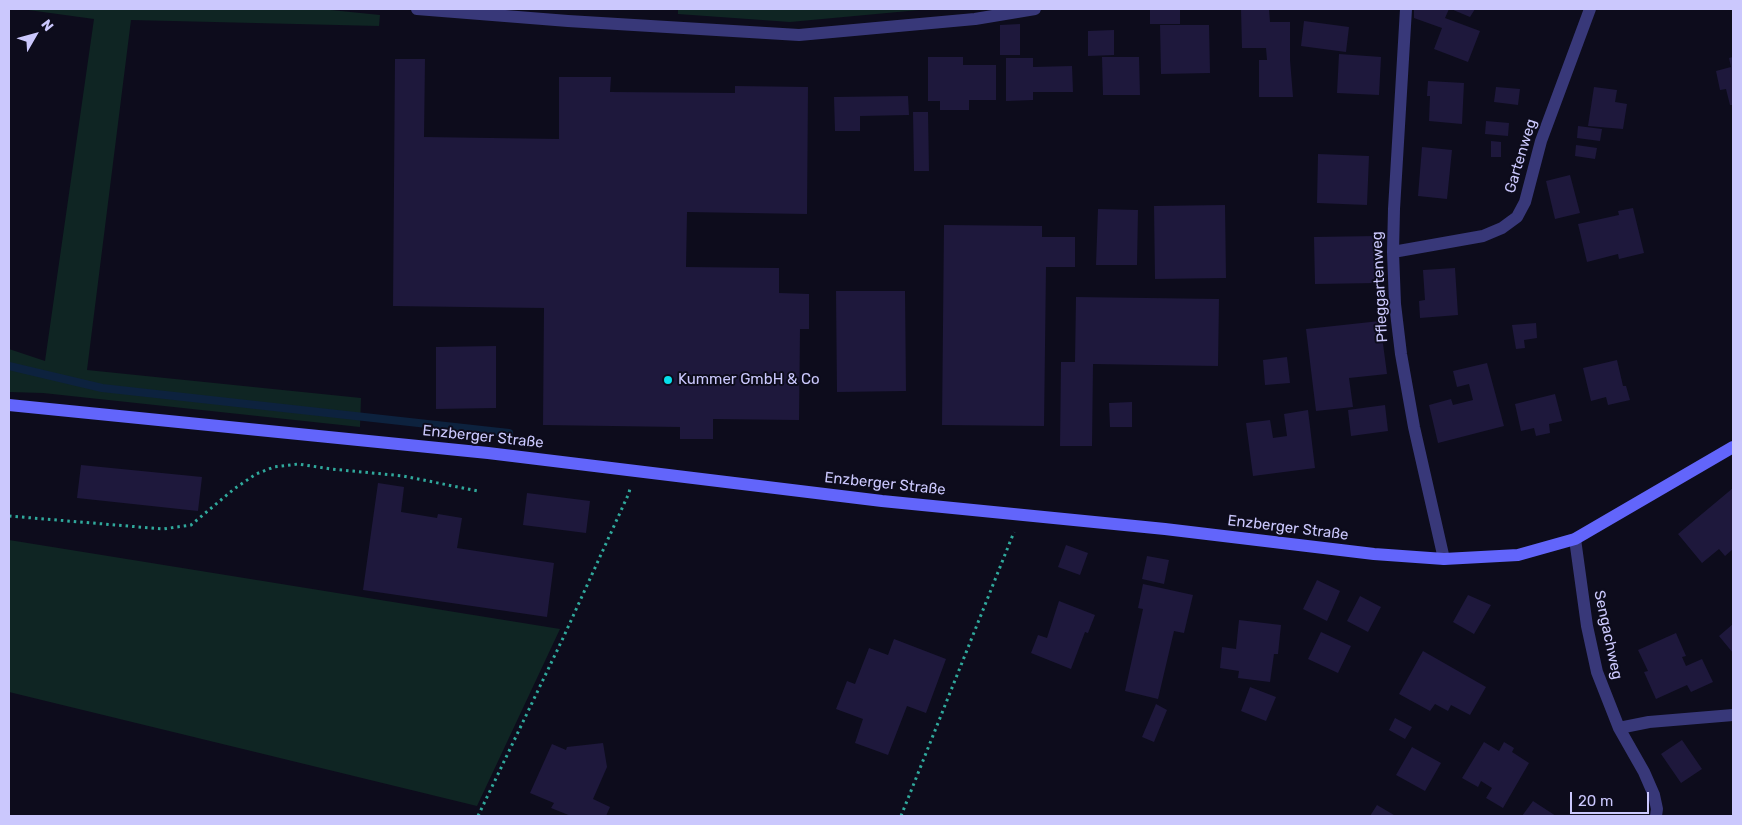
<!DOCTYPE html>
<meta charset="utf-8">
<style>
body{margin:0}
#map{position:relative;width:1742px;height:825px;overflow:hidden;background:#0d0c1c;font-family:Rubik,sans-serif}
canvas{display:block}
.frame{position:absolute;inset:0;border:10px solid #cbc8fd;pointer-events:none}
.north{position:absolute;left:10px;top:10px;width:50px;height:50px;-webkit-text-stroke:4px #0d0c1c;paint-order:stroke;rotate:52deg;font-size:14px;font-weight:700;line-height:20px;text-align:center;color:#cbc8fd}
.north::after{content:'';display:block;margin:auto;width:18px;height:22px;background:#cbc8fd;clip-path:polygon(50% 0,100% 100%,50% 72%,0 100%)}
.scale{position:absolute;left:1570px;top:792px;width:79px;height:22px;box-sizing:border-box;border:2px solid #cbc8fd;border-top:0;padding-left:6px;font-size:15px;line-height:18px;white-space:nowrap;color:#cbc8fd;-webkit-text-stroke:4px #0d0c1c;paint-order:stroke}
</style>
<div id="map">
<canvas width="1742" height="825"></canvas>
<div class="frame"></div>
<div class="north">N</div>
<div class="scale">20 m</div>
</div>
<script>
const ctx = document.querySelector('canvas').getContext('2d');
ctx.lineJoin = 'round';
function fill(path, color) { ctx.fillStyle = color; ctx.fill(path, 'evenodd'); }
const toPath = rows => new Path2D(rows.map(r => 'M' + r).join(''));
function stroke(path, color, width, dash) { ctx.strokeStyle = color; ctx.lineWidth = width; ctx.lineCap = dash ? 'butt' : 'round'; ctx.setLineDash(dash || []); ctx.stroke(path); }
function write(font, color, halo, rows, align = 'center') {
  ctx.font = font + ' Rubik,sans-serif'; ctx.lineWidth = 4; ctx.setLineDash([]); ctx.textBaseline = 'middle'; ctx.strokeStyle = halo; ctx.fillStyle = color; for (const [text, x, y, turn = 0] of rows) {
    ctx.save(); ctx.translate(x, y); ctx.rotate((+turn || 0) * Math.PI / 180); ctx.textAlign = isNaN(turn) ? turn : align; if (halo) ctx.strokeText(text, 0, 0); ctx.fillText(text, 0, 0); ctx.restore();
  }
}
fill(toPath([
 [21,9,321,9,380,15,379,26,131,20,87,370,361,398,360,427,43,393,9,392,9,349,45,361,94,19],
 [678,9,930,9,790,22,678,14],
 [9,540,560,629,477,806,9,692]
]), '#0f2523');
stroke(toPath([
 [9,366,102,388,509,433]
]), '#0d223e', 8);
fill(toPath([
 [1150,9,1180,9,1180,24,1150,24],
 [1241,9,1269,9,1270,22,1290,22,1290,60,1293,97,1259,97,1259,60,1267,60,1266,48,1242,48],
 [1414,9,1449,9,1445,18,1480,31,1468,62,1434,49,1442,28,1414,18],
 [1451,9,1475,9,1470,17],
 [1304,21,1349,27,1346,52,1301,46],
 [1020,24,1020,55,1000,55,1000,25],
 [1160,25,1209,25,1210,73,1161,74],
 [1114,30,1114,55,1088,56,1088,31],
 [1339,54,1381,57,1379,95,1337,93],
 [928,57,963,57,963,65,996,65,996,100,969,100,969,110,940,110,940,101,928,101],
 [1102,57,1139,57,1140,95,1103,95],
 [1733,57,1733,105,1730,105,1726,89,1720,90,1716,71,1731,67,1729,58],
 [1006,58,1033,58,1033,67,1072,66,1073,92,1033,92,1033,100,1006,101],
 [395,59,425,59,424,137,559,139,559,77,611,77,610,92,735,93,735,86,808,87,807,214,687,212,686,267,779,268,779,293,809,294,809,329,800,329,799,420,713,419,713,439,680,439,680,427,543,425,544,308,393,306],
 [1428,81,1464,83,1462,124,1429,121,1430,96,1427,96],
 [1496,87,1520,89,1518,105,1494,102],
 [1594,87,1617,90,1615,102,1627,104,1623,129,1588,126],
 [908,96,909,115,860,116,860,131,835,131,834,97],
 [913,112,928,112,929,171,914,171],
 [1486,121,1509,123,1508,136,1485,134],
 [1578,126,1602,129,1600,141,1577,138],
 [1491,141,1501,142,1501,157,1491,157],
 [1576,145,1597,148,1595,159,1575,156],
 [1422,147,1452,150,1447,199,1418,196],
 [1318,154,1369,156,1367,205,1317,203],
 [1570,175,1580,213,1555,219,1546,181],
 [1225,205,1226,278,1155,279,1154,206],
 [1633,208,1644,253,1619,259,1618,254,1587,262,1578,224,1619,215,1618,211],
 [1098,209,1138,210,1137,265,1096,265],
 [944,225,1042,226,1042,237,1075,237,1075,267,1046,267,1044,426,942,425],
 [1377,236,1377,283,1315,284,1314,237],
 [1455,268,1458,315,1420,318,1419,301,1425,300,1423,270],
 [836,291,905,291,906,391,837,392],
 [1076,297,1219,299,1218,366,1093,364,1092,446,1060,446,1061,362,1075,362],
 [1380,321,1387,374,1349,378,1353,407,1316,411,1306,329],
 [1536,323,1537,338,1524,340,1525,348,1516,349,1512,325],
 [496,346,496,408,436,409,436,347],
 [1287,357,1290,383,1265,385,1263,360],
 [1617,360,1623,386,1626,386,1630,400,1608,405,1606,397,1591,401,1583,368],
 [1487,363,1504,426,1438,443,1429,405,1451,399,1453,405,1473,400,1469,384,1457,387,1453,371],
 [1555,394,1562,421,1549,424,1550,433,1536,436,1534,428,1521,431,1515,404],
 [1132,402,1132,427,1110,427,1109,403],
 [1385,405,1388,431,1351,436,1348,410],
 [1308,410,1315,468,1253,476,1246,423,1270,420,1273,438,1287,436,1284,414],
 [81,465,202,477,198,511,77,498],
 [378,483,404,487,401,512,437,518,438,514,462,518,457,548,554,563,547,617,363,590],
 [1733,488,1733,549,1725,556,1719,549,1702,563,1678,534],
 [527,493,590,501,586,533,523,525],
 [1066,545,1088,553,1080,575,1058,567],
 [1147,556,1169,560,1164,584,1142,579],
 [1317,580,1340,591,1327,621,1303,609],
 [1143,584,1193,595,1184,633,1174,631,1158,699,1125,691,1143,609,1138,608],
 [1468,595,1491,605,1474,634,1453,622],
 [1360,596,1381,607,1368,632,1347,621],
 [1059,601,1095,615,1088,633,1085,632,1071,669,1031,653,1038,635,1047,638],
 [1239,620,1281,625,1278,654,1274,654,1270,682,1238,678,1239,671,1220,668,1222,647,1236,649],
 [1733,624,1733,653,1719,636],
 [1321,632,1351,646,1338,673,1308,659],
 [1676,633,1686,656,1682,657,1686,666,1702,659,1713,682,1691,692,1687,685,1656,699,1644,672,1648,671,1638,650],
 [894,639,946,659,926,713,907,706,888,755,855,743,863,719,836,709,847,681,855,684,869,648,888,655],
 [1423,651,1486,687,1470,715,1451,705,1448,711,1435,704,1430,711,1399,694],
 [1250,687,1276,697,1266,721,1241,711],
 [1156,704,1167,710,1154,742,1142,737],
 [1395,718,1412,727,1405,739,1389,730],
 [1682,740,1702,769,1681,783,1661,754],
 [1484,742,1499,751,1504,742,1514,748,1512,752,1529,763,1503,808,1486,798,1492,788,1481,781,1478,787,1462,778],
 [603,743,607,767,593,799,610,807,606,816,571,816,551,808,554,803,530,793,552,744,566,750,567,747],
 [1412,747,1441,763,1425,791,1396,775],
 [1533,801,1556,816,1522,816],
 [1377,805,1394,815,1393,816,1370,816]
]), '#1e183c');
stroke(toPath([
 [9,516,163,529,191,525,234,489,256,474,274,467,298,464,331,469,403,476,478,491],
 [478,816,564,636,629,493,630,488],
 [901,816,1014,532]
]), '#30a99c', 3, [2.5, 4]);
stroke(toPath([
 [417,9,568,21,799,35,975,19,1035,9],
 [1406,9,1394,209,1393,252,1395,304,1401,354,1414,427,1444,559],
 [1393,252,1483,236,1502,228,1517,217,1525,202,1541,141,1590,9],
 [1575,539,1587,626,1597,672,1619,728,1644,772,1654,795,1657,809,1656,816],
 [1619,728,1649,722,1733,715]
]), '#383879', 12);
stroke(toPath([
 [9,405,488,453,882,501,1165,529,1374,554,1444,559,1518,555,1575,539,1733,447]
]), '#6265fb', 12);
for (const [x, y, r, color] of [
 [668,380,5,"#07dfea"]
]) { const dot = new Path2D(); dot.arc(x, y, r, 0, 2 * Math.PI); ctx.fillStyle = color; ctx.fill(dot); stroke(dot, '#0d0c1c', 2); }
write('15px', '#cbc8fd', '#0d0c1c', [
 ["Gartenweg",1521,156,-73],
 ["Pfleggartenweg",1380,287,-93],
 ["Enzberger Straße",483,437,6],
 ["Enzberger Straße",885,484,6],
 ["Enzberger Straße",1288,528,7],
 ["Sengachweg",1608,635,78]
]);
write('15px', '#cbc8fd', '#0d0c1c', [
 ["Kummer GmbH & Co",678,380]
], 'left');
</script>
